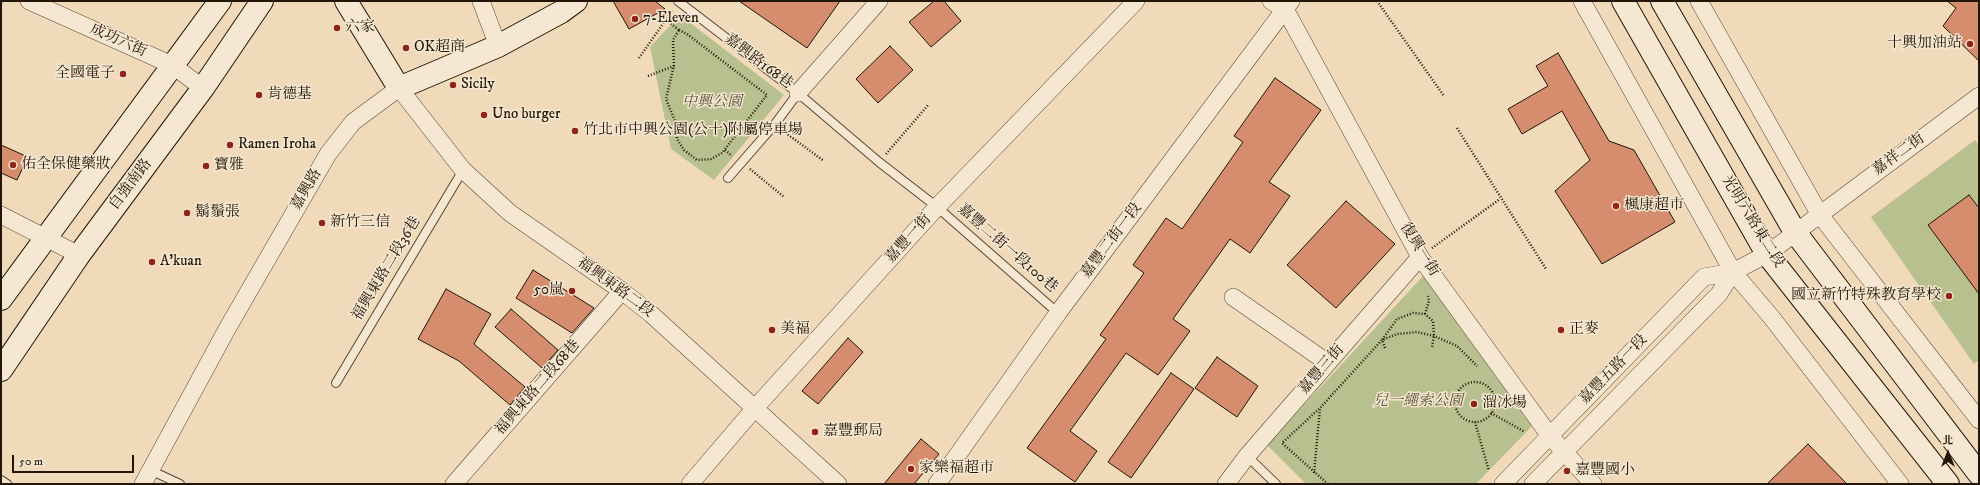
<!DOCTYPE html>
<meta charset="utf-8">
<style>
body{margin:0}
#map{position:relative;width:1980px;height:485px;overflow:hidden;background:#f1dab9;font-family:"IM FELL DW Pica","Noto Serif TC",serif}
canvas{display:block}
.frame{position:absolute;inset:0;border:2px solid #211607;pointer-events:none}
.north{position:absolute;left:1928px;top:433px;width:40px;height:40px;-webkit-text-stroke:3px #f6e7d2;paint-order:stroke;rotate:0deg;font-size:11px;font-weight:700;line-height:16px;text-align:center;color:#211607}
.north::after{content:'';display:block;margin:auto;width:14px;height:18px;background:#211607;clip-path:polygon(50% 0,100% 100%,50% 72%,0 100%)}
.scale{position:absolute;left:12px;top:455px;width:122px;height:18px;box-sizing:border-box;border:2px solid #211607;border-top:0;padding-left:5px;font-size:12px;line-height:14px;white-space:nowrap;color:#211607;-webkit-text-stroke:3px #f6e7d2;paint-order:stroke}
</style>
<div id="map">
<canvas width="1980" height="485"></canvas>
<div class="frame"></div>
<div class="north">北</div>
<div class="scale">50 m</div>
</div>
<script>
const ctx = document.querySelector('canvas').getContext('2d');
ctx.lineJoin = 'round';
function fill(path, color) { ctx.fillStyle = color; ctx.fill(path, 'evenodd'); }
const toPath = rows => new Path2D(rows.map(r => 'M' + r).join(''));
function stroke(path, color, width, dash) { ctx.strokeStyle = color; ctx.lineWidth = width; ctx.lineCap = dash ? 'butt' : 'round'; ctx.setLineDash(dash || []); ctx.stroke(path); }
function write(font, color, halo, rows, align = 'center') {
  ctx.font = font + ' "IM FELL DW Pica","Noto Serif TC",serif'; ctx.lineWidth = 3; ctx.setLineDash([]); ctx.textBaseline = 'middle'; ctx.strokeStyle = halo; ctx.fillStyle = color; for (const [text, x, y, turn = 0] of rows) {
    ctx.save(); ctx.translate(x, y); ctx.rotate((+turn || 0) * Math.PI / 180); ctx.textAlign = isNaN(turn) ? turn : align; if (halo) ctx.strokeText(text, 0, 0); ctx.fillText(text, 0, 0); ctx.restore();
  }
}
fill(toPath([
 [680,15,784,95,714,180,671,149,650,47],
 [1975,140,1979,146,1979,360,1974,364,1871,217],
 [1424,275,1537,421,1476,484,1306,484,1267,445]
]), '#b9c090');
const building = toPath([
 [613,1,655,1,665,9,629,29,613,1],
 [739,1,840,1,807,48,739,1],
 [934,1,944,1,961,21,931,47,909,22,934,1],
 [1947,1,1979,1,1979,61,1943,26,1956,8,1947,1],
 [890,46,913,70,878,103,856,79,890,46],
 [1558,53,1609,141,1634,150,1675,222,1602,264,1555,191,1590,160,1562,111,1522,134,1508,109,1548,86,1536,66,1558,53],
 [1275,78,1321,110,1269,182,1290,196,1250,253,1230,239,1173,319,1190,331,1158,375,1126,353,1070,431,1097,451,1075,482,1027,448,1106,339,1100,335,1144,273,1133,265,1166,218,1182,229,1243,142,1234,136,1275,78],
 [1,145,28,157,17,180,1,173,1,145],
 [1969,195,1979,208,1979,294,1928,225,1969,195],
 [1346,201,1395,244,1336,308,1287,265,1346,201],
 [533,270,594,308,572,333,516,298,533,270],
 [446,289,491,314,474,344,525,387,510,405,459,361,418,339,446,289],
 [511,309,558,350,542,368,495,327,511,309],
 [848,338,863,352,818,404,802,391,848,338],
 [1217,357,1258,386,1237,417,1195,388,1217,357],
 [1171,373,1194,389,1131,478,1108,462,1171,373],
 [921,439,939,454,914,484,884,484,921,439],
 [1808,444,1847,484,1767,484,1808,444]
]);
fill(building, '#d58d6e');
stroke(building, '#211607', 1);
const lane = toPath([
 [678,1,798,93,879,162,937,207,1058,313],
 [728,178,775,124,798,93],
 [336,383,463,170],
 [1247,456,1276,484],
 [150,470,180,484],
 [1,480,7,484]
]);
const street = toPath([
 [29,1,172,65,203,88],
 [481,1,498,46],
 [1271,1,1285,9,1420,257,1550,436,1593,484],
 [1582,1,1733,272,1772,318,1900,484],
 [1699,1,1820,215,1979,420],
 [798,93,879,1],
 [1,215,79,255],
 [1233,297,1328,363],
 [143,484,227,329,328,154,353,122,399,88,463,170,510,213,622,291,651,314,838,484],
 [454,484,622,291],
 [690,484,755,408,937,207,1136,1],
 [937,484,1058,313,1291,1],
 [1226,484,1247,456,1420,257],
 [1503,484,1704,277,1733,272,1767,254,1979,96],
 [1533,484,1719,294,1733,272]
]);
const secondary = toPath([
 [346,1,399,88,498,46,561,12,576,1],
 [1623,1,1767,254,1948,484],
 [1662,1,1795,232,1979,474],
 [1,299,220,1],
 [1,370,79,255,203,88,262,1]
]);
stroke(lane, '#554734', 10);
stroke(street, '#554734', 18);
stroke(secondary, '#211607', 24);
stroke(toPath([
 [1377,1,1444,96],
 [1,4,3,1],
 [666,20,679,30],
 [679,30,687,34,767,95,722,153,711,159,697,160,684,150,677,139,677,126,666,99,674,65,673,40,679,30],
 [639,58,672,11],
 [648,76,674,66],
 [1457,128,1546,269],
 [783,131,824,161],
 [725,150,732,156],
 [886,154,929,104],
 [750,169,784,197],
 [1432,248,1500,199],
 [1425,314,1429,301,1428,296],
 [1385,348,1382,340,1397,319,1413,313,1425,314,1433,321,1434,336,1432,347],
 '1455 402a20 20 0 1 1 40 0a20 20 0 1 1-40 0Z',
 [1438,401,1455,401],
 [1491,413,1525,432],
 [1475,422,1489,471],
 [1314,473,1320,408],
 [1328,484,1282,443,1320,408,1382,340,1397,334,1417,332,1434,336,1457,346,1477,366]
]), '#211607', 2.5, [1, 2]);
stroke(lane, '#f6e7d2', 8);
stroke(street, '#f6e7d2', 17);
stroke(secondary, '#f6e7d2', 22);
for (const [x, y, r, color] of [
 [635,19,4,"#8f2418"],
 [337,28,4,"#8f2418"],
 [1970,44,4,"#8f2418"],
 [406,48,4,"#8f2418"],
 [123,74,4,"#8f2418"],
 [453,85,4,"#8f2418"],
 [259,95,4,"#8f2418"],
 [484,115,4,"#8f2418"],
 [575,131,4,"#8f2418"],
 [230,145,4,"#8f2418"],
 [13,165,4,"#8f2418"],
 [206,166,4,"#8f2418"],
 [1616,206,4,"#8f2418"],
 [187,213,4,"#8f2418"],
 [322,223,4,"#8f2418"],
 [152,262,4,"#8f2418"],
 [572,291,4,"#8f2418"],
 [1949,296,4,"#8f2418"],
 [772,330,4,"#8f2418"],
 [1561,330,4,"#8f2418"],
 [1474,404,4,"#8f2418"],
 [815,432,4,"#8f2418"],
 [911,469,4,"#8f2418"],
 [1567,471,4,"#8f2418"]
]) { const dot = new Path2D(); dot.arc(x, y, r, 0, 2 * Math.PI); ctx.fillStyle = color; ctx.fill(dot); stroke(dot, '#f6e7d2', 1.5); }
write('15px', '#211607', '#f6e7d2', [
 ["7-Eleven",643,19],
 ["六家",345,28],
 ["十興加油站",1962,44,"right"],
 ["OK超商",414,48],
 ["全國電子",115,74,"right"],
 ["Sicily",461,85],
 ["肯德基",267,95],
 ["Uno burger",492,115],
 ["竹北市中興公園(公十)附屬停車場",583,131],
 ["Ramen Iroha",238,145],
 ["佑全保健藥妝",21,165],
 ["寶雅",214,166],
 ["楓康超市",1624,206],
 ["鬍鬚張",195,213],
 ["新竹三信",330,223],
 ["A’kuan",160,262],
 ["50嵐",564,291,"right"],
 ["國立新竹特殊教育學校",1941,296,"right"],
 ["美福",780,330],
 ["正麥",1569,330],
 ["溜冰場",1482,404],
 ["嘉豐郵局",823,432],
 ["家樂福超市",919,469],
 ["嘉豐國小",1575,471]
], 'left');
write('15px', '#211607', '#f6e7d2', [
 ["成功六街",118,41,24],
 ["嘉興路168巷",758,62,37],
 ["嘉祥二街",1899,155,-36],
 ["自強南路",131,185,-53],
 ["嘉興路",307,190,-60],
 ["光明六路東二段",1752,222,58],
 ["嘉豐一街",909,239,-48],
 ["嘉豐二街一段",1112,241,-53],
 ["嘉豐二街一段100巷",1007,249,41],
 ["復興一街",1419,250,58],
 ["福興東路二段36巷",387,269,-59],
 ["福興東路二段",615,288,36],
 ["嘉豐三街",1322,370,-49],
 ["嘉豐五路一段",1614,370,-46],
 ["福興東路二段68巷",538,388,-49]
]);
write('italic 15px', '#565237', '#f6e7d2', [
 ["中興公園",712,103],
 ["兒一繩索公園",1418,402]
]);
</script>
